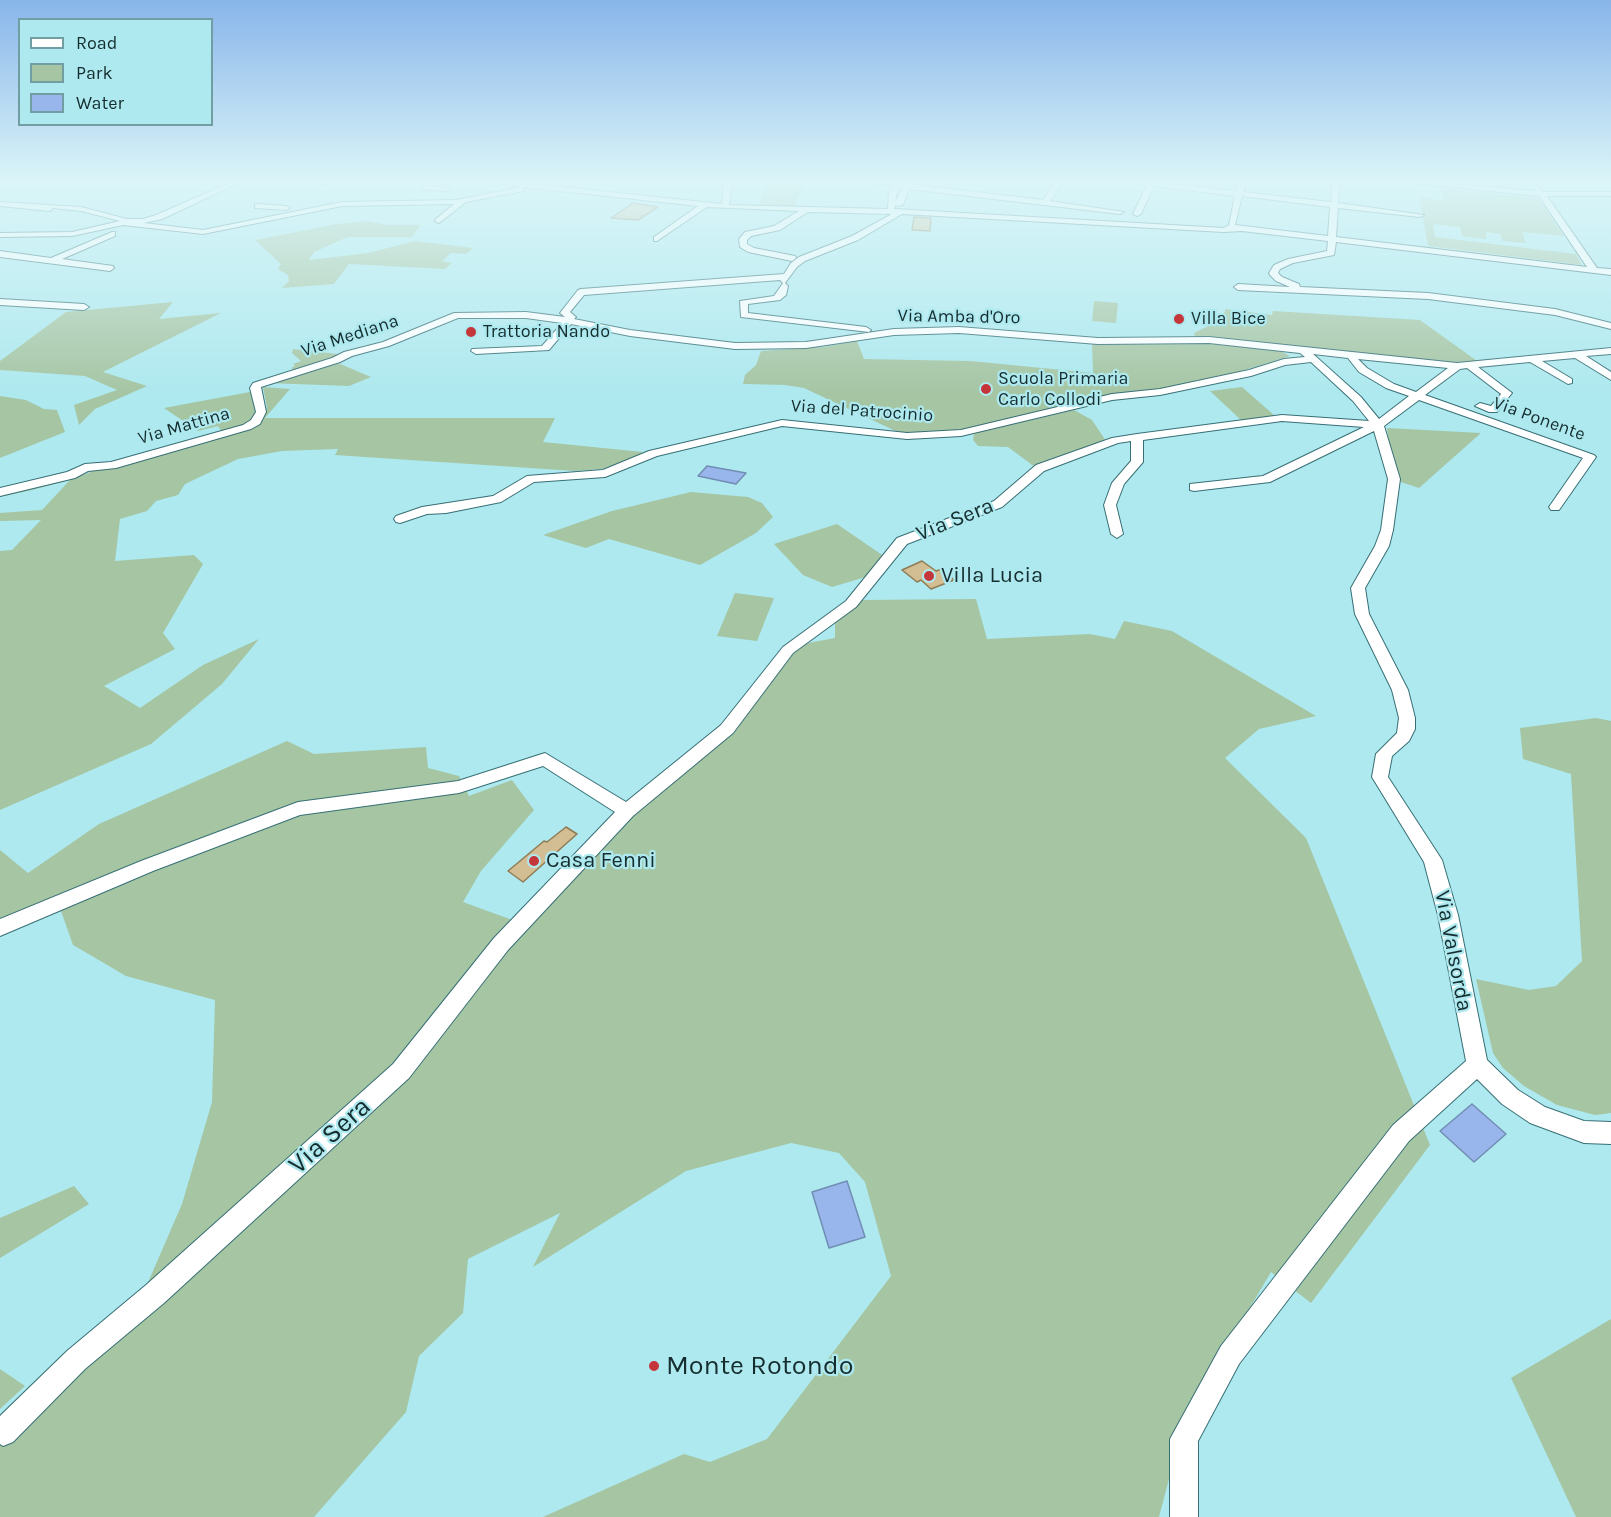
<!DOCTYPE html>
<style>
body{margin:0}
#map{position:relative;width:1611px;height:1517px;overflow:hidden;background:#aee9ef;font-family:Karla,sans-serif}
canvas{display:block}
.legend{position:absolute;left:18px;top:18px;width:195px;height:108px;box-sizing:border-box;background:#aee9ef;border:2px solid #719ea2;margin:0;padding:8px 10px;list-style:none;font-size:18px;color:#152d2f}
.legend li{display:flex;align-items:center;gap:12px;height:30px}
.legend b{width:30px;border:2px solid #719ea2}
</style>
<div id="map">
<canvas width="1611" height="1517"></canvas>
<ul class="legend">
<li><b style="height:8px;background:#fff"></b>Road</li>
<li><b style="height:16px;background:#a5c5a3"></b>Park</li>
<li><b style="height:16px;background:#99b6ec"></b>Water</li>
</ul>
</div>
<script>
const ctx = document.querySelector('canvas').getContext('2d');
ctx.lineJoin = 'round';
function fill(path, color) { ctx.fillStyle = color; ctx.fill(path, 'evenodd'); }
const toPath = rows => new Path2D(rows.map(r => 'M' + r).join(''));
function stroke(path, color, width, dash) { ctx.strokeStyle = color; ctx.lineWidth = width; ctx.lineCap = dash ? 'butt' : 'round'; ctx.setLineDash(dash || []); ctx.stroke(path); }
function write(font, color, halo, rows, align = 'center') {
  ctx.font = font + ' Karla,sans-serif'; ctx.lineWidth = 4.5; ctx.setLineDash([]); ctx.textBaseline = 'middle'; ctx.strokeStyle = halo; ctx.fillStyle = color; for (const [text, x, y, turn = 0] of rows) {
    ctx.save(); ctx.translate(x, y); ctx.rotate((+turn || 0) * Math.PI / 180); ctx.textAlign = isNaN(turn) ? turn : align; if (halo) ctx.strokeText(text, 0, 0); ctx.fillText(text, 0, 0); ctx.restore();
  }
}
fill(toPath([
 [768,185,803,187,794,208,758,206],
 [1442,188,1538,198,1564,236,1522,232,1526,243,1503,241,1500,234,1486,232,1486,239,1462,236,1460,227,1433,224,1435,237,1576,254,1582,265,1428,246,1419,196,1443,201],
 [368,221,387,225,421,225,412,237,348,237,314,252,309,260,368,253,415,241,473,248,466,254,451,253,442,261,452,263,445,269,349,264,334,284,282,288,289,281,288,275,278,269,281,264,255,240,337,224],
 [1094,301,1118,303,1116,323,1092,321],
 [173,302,159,319,221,313,103,372,147,386,95,409,79,425,74,405,117,390,85,376,0,370,0,361,66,312],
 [1226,309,1272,315,1273,311,1420,320,1477,361,1456,362,1374,355,1195,337,1194,333,1220,320],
 [857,341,864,359,971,361,1093,373,1092,343,1197,342,1278,350,1290,356,1238,372,1162,389,952,432,904,435,804,388,785,385,743,384,745,375,756,365,761,351,823,347],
 [293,349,337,354,339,356,295,370,291,368,295,366,293,364,301,361,292,353],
 [338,363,371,377,349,386,267,383],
 [263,387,290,389,265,418,555,418,543,442,643,452,629,460,602,469,575,471,335,455,338,449,282,451,238,459,185,484,178,495,156,501,147,511,120,519,115,561,194,555,203,564,163,633,175,649,104,686,140,708,203,665,259,639,222,684,151,744,0,810,0,551,12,550,41,520,0,521,0,513,42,510,70,480,32,490,0,497,0,494,78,473,83,475,110,464,256,427,264,418,267,408],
 [1242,387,1275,416,1241,420,1210,391],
 [250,392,256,413,252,421,222,432,218,426,198,431,164,408],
 [0,396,26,400,44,409,57,410,65,432,0,458],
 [1074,410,1092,420,1106,441,1035,467,1008,447,978,446,973,440,974,433],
 [1387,428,1481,433,1419,488,1401,482,1390,451],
 [691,492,748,497,762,503,773,517,756,533,700,565,609,539,586,548,543,535,612,511],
 [837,524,885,557,869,576,832,587,803,575,774,544],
 [735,593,774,598,757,641,717,636],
 [976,599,987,639,1090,634,1115,639,1124,621,1172,631,1316,716,1259,729,1225,758,1306,838,1430,1145,1311,1303,1271,1272,1185,1418,1159,1517,543,1517,684,1454,710,1462,767,1439,891,1276,865,1182,839,1153,791,1143,686,1171,533,1267,560,1213,468,1259,463,1313,419,1356,406,1412,314,1517,0,1517,0,1445,104,1347,360,1121,507,945,631,815,731,730,794,653,808,643,835,638,835,618,862,600],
 [1596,718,1611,721,1611,1113,1595,1115,1557,1105,1524,1086,1503,1068,1493,1053,1476,979,1529,990,1556,986,1582,961,1571,774,1523,759,1520,728],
 [287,741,314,754,426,747,428,768,459,776,469,796,512,780,534,810,481,871,463,902,515,921,395,1068,146,1287,182,1204,212,1102,215,1000,126,976,73,945,61,911,0,928,0,850,28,873,99,824],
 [74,1186,89,1204,0,1258,0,1218],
 [1611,1319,1611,1517,1576,1517,1511,1378],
 [0,1369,25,1386,0,1409]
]), '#a5c5a3');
const water = toPath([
 [707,466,746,473,736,484,698,476,707,466],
 [1472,1104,1506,1134,1474,1162,1440,1131,1472,1104],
 [847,1181,865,1237,829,1248,812,1192,847,1181]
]);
fill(water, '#99b6ec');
stroke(water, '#718db3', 1.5);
const building = toPath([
 [633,203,658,207,638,220,611,218,633,203],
 [914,217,931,218,930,231,912,230,914,217],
 [922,561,936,571,942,569,954,580,931,589,921,580,917,582,902,570,922,561],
 [566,827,577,834,523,882,508,871,544,841,547,842,566,827]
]);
fill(building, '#d3be94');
stroke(building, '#8f7b54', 1.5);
const minor = toPath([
 [231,182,241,182,162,219,144,223,203,230,342,202,456,200,521,187,492,182,516,182,722,204,724,182,732,182,729,205,888,209,889,192,892,186,870,182,902,183,1043,200,1055,182,1063,182,1050,201,1124,212,1120,214,909,189,903,205,895,206,894,209,1224,228,1229,225,1235,196,1154,186,1141,214,1137,216,1133,214,1147,185,1135,182,1158,182,1236,191,1238,182,1246,182,1243,192,1331,202,1332,182,1340,182,1338,203,1424,215,1420,217,1338,208,1336,237,1587,267,1539,196,1403,182,1432,182,1536,191,1533,188,1537,186,1543,192,1611,192,1611,196,1547,196,1597,268,1611,269,1611,275,1336,242,1334,255,1293,263,1280,269,1278,273,1282,277,1299,284,1300,287,1428,293,1555,309,1611,323,1611,329,1555,315,1428,299,1238,290,1234,287,1238,284,1290,287,1276,281,1270,275,1269,273,1274,265,1288,259,1327,251,1328,241,1242,231,1224,232,902,214,858,240,805,261,797,267,785,283,788,286,786,295,780,300,748,304,748,313,866,327,871,330,869,332,741,317,740,301,774,296,783,283,780,280,584,295,570,312,576,317,574,319,630,330,735,343,806,342,894,329,959,327,1098,338,1209,337,1457,363,1611,348,1611,354,1586,356,1611,372,1611,380,1575,358,1542,361,1572,379,1572,383,1568,384,1530,362,1478,367,1512,393,1497,412,1489,412,1475,406,1480,403,1491,406,1501,394,1467,368,1460,369,1425,395,1594,455,1596,457,1559,510,1551,510,1549,507,1583,458,1419,400,1384,426,1400,479,1393,530,1389,546,1365,588,1369,614,1408,690,1415,718,1415,729,1409,741,1392,756,1388,777,1442,860,1458,915,1487,1060,1518,1090,1545,1107,1584,1121,1611,1122,1611,1144,1584,1143,1530,1123,1502,1104,1477,1079,1409,1141,1239,1364,1198,1441,1198,1517,1170,1517,1170,1439,1221,1346,1393,1125,1466,1061,1438,915,1424,862,1372,777,1376,754,1397,733,1399,718,1392,690,1355,614,1351,588,1375,546,1381,530,1388,479,1374,431,1270,482,1194,491,1190,490,1190,484,1263,476,1364,427,1282,421,1143,440,1143,462,1124,484,1116,505,1123,534,1117,538,1111,534,1104,505,1112,483,1131,461,1131,441,1118,443,1044,471,1002,507,907,544,856,607,793,653,733,733,633,816,508,950,409,1078,164,1303,85,1369,13,1442,3,1446,0,1444,0,1416,67,1351,146,1285,393,1064,494,938,615,812,543,766,459,793,300,815,153,871,0,936,0,919,141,861,298,802,458,781,545,753,626,802,721,725,783,647,846,601,897,538,994,501,1036,465,1112,438,1137,434,1282,415,1369,421,1353,401,1311,362,1285,365,1251,376,1160,395,1112,400,961,436,907,439,782,426,657,456,605,477,534,482,501,502,446,513,427,514,400,523,396,522,394,519,396,516,422,507,493,496,527,476,603,470,649,451,782,420,907,433,961,430,1112,394,1160,389,1249,370,1284,359,1305,357,1300,353,1209,343,1098,344,959,333,894,335,806,348,735,349,630,336,571,324,549,350,476,354,471,351,472,349,542,346,562,323,526,318,458,318,389,346,352,356,340,362,261,387,266,412,260,424,251,429,116,468,88,471,75,478,0,496,0,488,67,472,85,464,111,462,243,425,251,420,256,412,250,388,253,383,332,358,344,352,383,342,454,313,526,312,565,317,560,313,578,290,581,289,784,274,791,263,799,257,852,236,892,214,808,212,780,230,751,236,747,240,747,244,754,248,795,256,796,258,792,261,748,252,740,247,739,239,745,232,774,226,799,211,707,207,657,241,654,241,654,237,698,206,522,187,524,191,466,202,439,223,435,221,436,219,454,204,342,206,203,234,123,225,72,236,0,237,0,233,72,232,120,221,81,211,53,208,50,211,0,206,0,202,81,207,127,219,143,219,156,215,231,182],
 [901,188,902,189,895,202,897,192,901,188],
 [1242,196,1330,207,1328,236,1235,225,1242,196],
 [1313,354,1348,358,1359,372,1386,388,1409,396,1379,419,1361,397,1313,354],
 [1358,359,1448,368,1416,392,1394,384,1367,368,1358,359],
 [331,182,325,185,321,183,322,182,331,182],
 [429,182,438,182,433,186,449,189,445,191,423,189,423,185,429,182],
 [258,204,286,206,290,208,286,210,255,208,255,204,258,204],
 [112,232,115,232,115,236,62,259,113,266,114,268,110,271,0,257,0,251,51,258,112,232],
 [0,299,84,304,89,307,84,310,0,305,0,299]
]);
stroke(minor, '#376f75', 2);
fill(minor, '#fff');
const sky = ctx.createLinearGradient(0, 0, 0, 394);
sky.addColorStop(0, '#88b5ea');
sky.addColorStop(0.46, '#dbf5f8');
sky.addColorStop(1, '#dbf5f800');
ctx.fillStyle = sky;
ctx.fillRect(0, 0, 1611, 394);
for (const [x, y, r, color] of [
 [1179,319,6,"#c5363b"],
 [471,332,6,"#c5363b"],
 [986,389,6,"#c5363b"],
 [929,576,6,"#c5363b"],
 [534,861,6,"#c5363b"],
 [654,1366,6,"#c5363b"]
]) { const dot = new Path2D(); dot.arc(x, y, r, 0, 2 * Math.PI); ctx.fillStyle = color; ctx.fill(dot); stroke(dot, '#aee9ef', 2); }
write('18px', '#152d2f', '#aee9ef', [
 ["Via Amba d'Oro",959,317,1],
 ["Via Mediana",350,336,-18],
 ["Via del Patrocinio",862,411,4],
 ["Via Ponente",1539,419,20],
 ["Via Mattina",184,426,-16]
]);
write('18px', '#152d2f', '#aee9ef', [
 ["Villa Bice",1191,319],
 ["Trattoria Nando",483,332],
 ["Scuola Primaria",998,379],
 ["Carlo Collodi",998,400]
], 'left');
write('22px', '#152d2f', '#aee9ef', [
 ["Via Sera",955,520,-22],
 ["Via Valsorda",1453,951,79]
]);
write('22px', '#152d2f', '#aee9ef', [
 ["Villa Lucia",941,576],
 ["Casa Fenni",546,861]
], 'left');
write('27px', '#152d2f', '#aee9ef', [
 ["Via Sera",330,1136,-42]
]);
write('27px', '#152d2f', '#aee9ef', [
 ["Monte Rotondo",666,1366]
], 'left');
</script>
